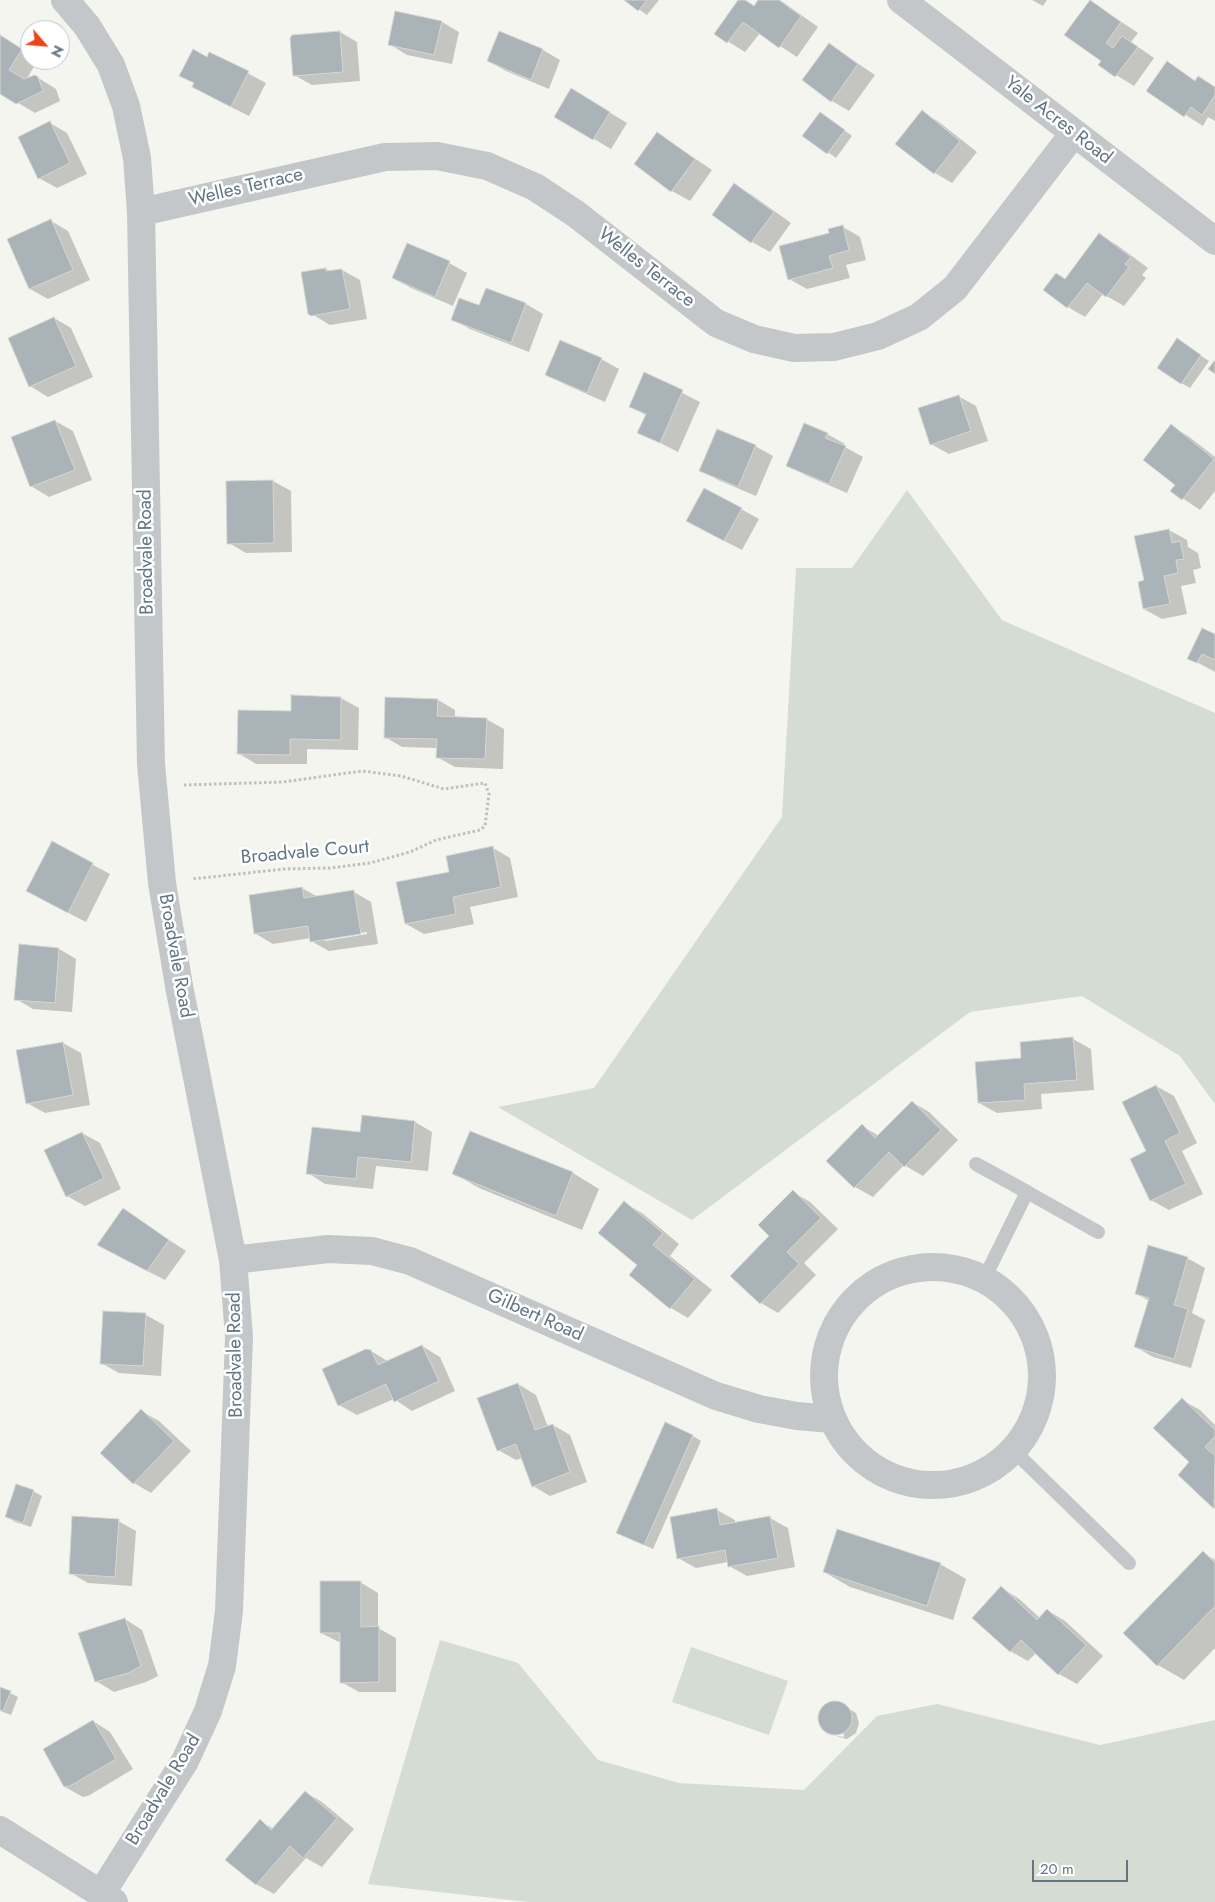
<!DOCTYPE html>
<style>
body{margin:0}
#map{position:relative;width:1215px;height:1902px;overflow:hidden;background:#f5f5f0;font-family:Jost,sans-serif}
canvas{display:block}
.north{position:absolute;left:20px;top:20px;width:50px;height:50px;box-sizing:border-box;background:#fff;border:1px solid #c0c8cd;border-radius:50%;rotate:117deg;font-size:14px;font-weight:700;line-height:20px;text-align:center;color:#617583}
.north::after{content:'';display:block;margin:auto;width:18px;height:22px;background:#ee4416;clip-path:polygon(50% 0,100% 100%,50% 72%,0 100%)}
.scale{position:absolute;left:1032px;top:1860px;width:96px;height:22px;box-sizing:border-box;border:2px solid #617583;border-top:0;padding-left:6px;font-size:15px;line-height:18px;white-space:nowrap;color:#617583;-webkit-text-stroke:4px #fff;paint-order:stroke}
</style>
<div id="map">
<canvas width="1215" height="1902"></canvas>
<div class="north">N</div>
<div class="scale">20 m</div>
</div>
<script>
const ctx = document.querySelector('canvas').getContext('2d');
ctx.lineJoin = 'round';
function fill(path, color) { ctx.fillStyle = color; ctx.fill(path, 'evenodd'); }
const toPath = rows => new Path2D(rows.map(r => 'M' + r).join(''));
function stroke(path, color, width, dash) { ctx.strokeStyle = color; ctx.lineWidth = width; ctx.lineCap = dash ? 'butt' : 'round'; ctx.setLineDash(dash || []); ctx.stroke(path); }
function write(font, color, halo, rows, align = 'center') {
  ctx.font = font + ' Jost,sans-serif'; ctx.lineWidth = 5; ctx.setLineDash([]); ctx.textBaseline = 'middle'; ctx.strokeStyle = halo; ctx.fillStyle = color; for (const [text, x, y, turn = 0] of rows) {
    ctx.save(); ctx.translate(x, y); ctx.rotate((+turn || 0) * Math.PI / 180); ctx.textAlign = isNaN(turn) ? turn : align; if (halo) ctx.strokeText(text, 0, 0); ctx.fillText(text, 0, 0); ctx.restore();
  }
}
fill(toPath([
 [907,490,1002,620,1215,713,1215,1104,1180,1056,1082,996,970,1012,692,1220,498,1107,594,1088,782,817,796,568,852,568],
 [440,1640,518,1663,598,1760,679,1783,804,1790,877,1716,937,1704,1100,1745,1215,1720,1215,1902,528,1902,368,1884],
 [691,1647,788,1681,769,1735,672,1702]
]), '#d5dcd1');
fill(toPath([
 [626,0,659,0,647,15],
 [739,0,744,0,755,7,760,0,780,0,818,27,797,57,760,33,745,52,716,34],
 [1032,0,1047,0,1043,6],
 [1090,1,1138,33,1131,42,1154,58,1134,86,1100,65,1102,61],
 [442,22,459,32,452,64,407,55,389,44],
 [340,32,357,42,360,81,312,85,294,75],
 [500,33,543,50,560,60,549,89,506,71,488,61],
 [0,36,30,55,30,60,38,60,26,80,35,76,53,87,56,89,60,101,35,113,0,92],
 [829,44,875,75,849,111,832,101],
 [210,53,266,83,249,116,211,97,207,58],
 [1167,63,1196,81,1215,87,1215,121,1208,117,1203,126,1148,91],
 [589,100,627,123,611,149,594,139],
 [922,112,939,122,977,152,952,183,935,173,897,143],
 [828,118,852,136,836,158,804,135],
 [50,123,67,133,87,174,57,188,39,178],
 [657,133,712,170,690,201,672,191,635,164],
 [734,185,752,195,791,223,770,252,752,242,713,214],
 [51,221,68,231,90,280,48,299,30,289,9,239],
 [843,227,860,237,866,260,846,265,850,278,807,289,789,279,831,234],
 [1100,235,1117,245,1148,268,1142,275,1146,278,1124,306,1103,294,1085,317,1068,307,1045,290,1066,279],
 [449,263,467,273,453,306,411,288,393,278],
 [326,269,331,272,342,270,360,280,367,319,330,325,310,313],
 [487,289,526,304,543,314,529,352,470,329,452,319,480,307],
 [54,318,71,328,93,377,48,397,30,386,9,338],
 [1185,345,1209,361,1190,388,1181,383],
 [601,359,619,369,605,402,564,384,547,374],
 [645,374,700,402,678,452,639,432,647,416,630,406],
 [958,396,976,406,988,441,949,454,931,444],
 [55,421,73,431,92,480,49,497,31,486],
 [1171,426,1188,436,1215,457,1215,491,1200,510,1172,491,1176,485],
 [827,434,845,444,843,446,863,457,847,493,805,475,787,465],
 [755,446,773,456,756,496,718,480,701,470],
 [273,481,291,491,292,552,246,553,229,543],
 [741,509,759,519,742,550,705,531],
 [1169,530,1187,540,1188,547,1198,553,1201,568,1193,570,1196,583,1181,586,1187,614,1162,619,1144,609,1145,581],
 [1215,636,1215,672,1189,658],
 [341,698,359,708,358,750,307,749,307,764,256,764,238,753,292,712],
 [438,700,455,710,455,718,486,719,504,729,503,769,455,767,437,757,438,748,402,747,385,737],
 [52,843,110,874,86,922,45,901],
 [493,848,510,858,518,897,470,907,474,924,424,934,406,924,451,872],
 [302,888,318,897,354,892,371,902,378,944,329,951,311,941,311,938,273,944,256,934],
 [367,932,367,934,325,941,325,938],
 [59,949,76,959,72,1012,33,1009,16,999],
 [1073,1039,1091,1049,1094,1090,1041,1094,1042,1109,997,1113,979,1103],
 [63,1043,81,1053,90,1105,45,1113,27,1103],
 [1156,1086,1174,1096,1197,1143,1182,1151,1203,1194,1169,1210,1151,1200,1147,1151],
 [912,1102,929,1112,958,1140,923,1176,904,1165,873,1197,855,1187,828,1160,862,1126,879,1136],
 [415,1122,432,1132,428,1171,376,1166,373,1189,325,1184,308,1173,361,1134],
 [82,1133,100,1143,121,1189,85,1206,67,1196],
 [470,1133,573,1173,599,1189,582,1230,479,1188,453,1173],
 [793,1192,810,1202,838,1229,804,1263,816,1275,778,1313,761,1303,771,1236],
 [624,1203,642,1213,679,1244,670,1256,712,1290,688,1318,671,1308,638,1265],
 [123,1210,186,1251,165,1280,116,1255],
 [1187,1258,1205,1268,1192,1313,1205,1320,1191,1368,1153,1357,1136,1347,1149,1301,1136,1293],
 [104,1313,146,1315,164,1325,161,1376,119,1373,101,1363],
 [422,1346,440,1357,455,1391,412,1411,394,1399,357,1415,339,1405,371,1351,389,1362],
 [518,1384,536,1395,548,1427,553,1425,570,1435,587,1482,550,1496,533,1486,523,1458,516,1460,498,1450],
 [1182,1400,1200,1410,1215,1425,1215,1508,1180,1475,1191,1462],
 [141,1411,159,1421,191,1451,151,1493,134,1483],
 [693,1436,701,1441,653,1549,626,1537],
 [33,1491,42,1496,31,1527,15,1522,7,1517],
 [717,1510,735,1520,735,1524,770,1518,788,1528,795,1567,747,1576,729,1566,728,1562,696,1568,678,1558],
 [118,1521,136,1531,132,1586,88,1583,70,1573],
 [1203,1553,1215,1560,1215,1648,1184,1680,1158,1665],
 [940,1564,966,1579,953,1620,850,1587,824,1572],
 [360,1582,378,1593,378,1628,396,1638,396,1692,359,1692,341,1682,341,1643,321,1633],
 [1001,1588,1018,1598,1040,1618,1047,1610,1065,1621,1103,1656,1077,1684,1059,1674,1036,1653,1028,1661,1010,1651],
 [125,1619,142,1630,158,1676,146,1682,114,1692,96,1681],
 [0,1688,18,1697,11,1715,0,1711],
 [832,1703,842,1705,856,1713,859,1723,856,1733,847,1739,832,1735,844,1737,844,1734,827,1732,823,1729,819,1721,821,1711,828,1704],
 [93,1721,110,1732,133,1769,88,1796,83,1797,65,1787],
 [305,1792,322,1802,354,1829,322,1867,306,1858,274,1894,256,1884,260,1821,274,1829]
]), '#0003');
const building = toPath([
 [624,0,647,0,638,11,624,0],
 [738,0,745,0,754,6,758,0,779,0,801,16,779,48,743,22,727,43,714,34,738,0],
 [1090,0,1121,22,1106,43,1113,48,1122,36,1138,47,1115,77,1098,65,1101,61,1064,35,1090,0],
 [395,11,442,21,434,55,388,45,395,11],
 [340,31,343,72,293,76,290,38,292,35,340,31],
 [499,31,543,49,531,80,487,61,499,31],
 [0,35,22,49,9,70,24,79,35,75,38,77,43,91,16,104,0,94,0,35],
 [829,43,858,64,831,102,802,80,829,43],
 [193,49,207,57,209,52,249,71,231,107,192,87,194,83,179,76,193,49],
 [1167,61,1195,81,1198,76,1215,87,1215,95,1202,115,1191,107,1184,117,1146,91,1167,61],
 [571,88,610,112,593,140,554,117,571,88],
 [922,110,960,141,934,174,895,144,922,110],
 [820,112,845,130,827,154,802,136,820,112],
 [50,121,70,163,38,179,18,137,50,121],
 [657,132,695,159,671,192,634,164,657,132],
 [734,183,774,212,751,243,712,215,734,183],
 [51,219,73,270,29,289,7,239,51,219],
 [843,225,849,250,829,256,833,268,788,280,779,246,829,233,828,229,843,225],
 [1099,233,1131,257,1125,264,1129,267,1106,297,1087,283,1067,308,1043,290,1056,273,1065,279,1099,233],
 [407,243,450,261,435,297,392,278,407,243],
 [326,268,326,271,342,269,350,309,311,316,308,314,301,272,326,268],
 [486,288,526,303,511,343,451,320,459,298,479,305,486,288],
 [54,317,76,366,29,387,8,338,54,317],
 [1177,338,1201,355,1181,384,1157,368,1177,338],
 [560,340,602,358,587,393,545,375,560,340],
 [1215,360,1215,374,1208,369,1215,360],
 [644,372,683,390,660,443,637,433,646,414,629,407,644,372],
 [959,395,971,431,930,445,918,408,959,395],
 [55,420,75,470,30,487,11,437,55,420],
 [804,423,828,433,825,438,846,446,829,484,786,466,804,423],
 [1171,424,1214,459,1182,500,1170,491,1175,485,1143,460,1171,424],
 [717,429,756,445,738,487,699,471,717,429],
 [273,480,274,543,227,544,226,481,273,480],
 [704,488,742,508,724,541,686,521,704,488],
 [1169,529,1172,543,1180,541,1184,559,1176,560,1178,573,1164,576,1170,604,1143,609,1138,582,1144,580,1134,536,1169,529],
 [1202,628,1215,634,1215,660,1202,654,1197,663,1187,659,1202,628],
 [291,695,341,697,341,740,290,739,290,755,237,754,238,710,291,711,291,695],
 [385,697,438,699,437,716,487,718,485,759,436,758,437,739,384,738,385,697],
 [52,841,93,863,68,913,26,891,52,841],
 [493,846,501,887,453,897,456,914,405,924,396,882,449,872,446,856,493,846],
 [302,887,304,898,354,890,361,934,310,942,308,926,254,934,249,895,302,887],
 [19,944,59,948,55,1003,14,1000,19,944],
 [1073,1037,1077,1080,1024,1084,1025,1100,978,1103,975,1062,1021,1058,1020,1042,1073,1037],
 [63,1042,73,1095,26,1104,16,1050,63,1042],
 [1156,1085,1180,1133,1165,1141,1186,1184,1150,1201,1130,1159,1146,1151,1122,1102,1156,1085],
 [912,1101,941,1130,904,1167,889,1152,854,1188,826,1161,862,1124,875,1138,912,1101],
 [362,1115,415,1121,411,1162,358,1157,356,1179,306,1174,312,1127,360,1132,362,1115],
 [470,1131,573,1172,556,1216,452,1174,470,1131],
 [82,1132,104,1178,66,1197,44,1150,82,1132],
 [793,1190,821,1218,787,1252,799,1264,760,1304,730,1276,769,1236,758,1225,793,1190],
 [624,1201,663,1233,653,1245,695,1279,670,1309,629,1275,637,1265,598,1233,624,1201],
 [123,1208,169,1240,147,1271,97,1245,123,1208],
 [1148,1245,1188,1257,1174,1305,1188,1309,1174,1359,1134,1347,1149,1298,1135,1294,1148,1245],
 [103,1311,146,1313,143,1366,100,1364,103,1311],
 [422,1345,439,1381,394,1402,386,1384,338,1406,322,1369,366,1349,371,1350,378,1365,422,1345],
 [518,1383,535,1430,553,1424,570,1472,532,1487,516,1444,497,1451,477,1398,518,1383],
 [1182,1398,1215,1430,1215,1436,1205,1447,1215,1456,1214,1509,1178,1475,1189,1462,1153,1428,1182,1398],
 [141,1409,174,1441,133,1484,100,1453,141,1409],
 [665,1422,693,1435,644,1545,616,1533,665,1422],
 [16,1484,34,1490,23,1523,5,1517,16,1484],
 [717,1508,720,1525,770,1516,778,1558,728,1567,725,1550,677,1559,670,1517,717,1508],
 [72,1516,119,1519,115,1577,69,1574,72,1516],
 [837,1529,941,1563,927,1606,823,1572,837,1529],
 [1203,1551,1215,1563,1215,1606,1157,1666,1123,1633,1203,1551],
 [320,1581,361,1581,361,1627,379,1626,379,1682,340,1683,340,1633,320,1633,320,1581],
 [1001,1586,1037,1620,1047,1609,1086,1645,1058,1675,1021,1640,1010,1652,972,1618,1001,1586],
 [125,1618,141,1666,128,1673,95,1682,78,1633,125,1618],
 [0,1687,11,1691,3,1711,0,1710,0,1687],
 '818 1718a17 17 0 1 1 34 0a17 17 0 1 1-34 0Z',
 [93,1720,116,1759,70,1786,64,1787,43,1749,93,1720],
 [305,1791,337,1818,303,1858,290,1846,256,1885,225,1860,260,1819,271,1830,305,1791]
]);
fill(building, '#aab3b7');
stroke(building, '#d6d6d3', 1);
stroke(toPath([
 [184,785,283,782,362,771,401,776,444,789,485,783,489,794,485,826,480,830,436,840,410,852,370,863,330,868,284,869,192,879]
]), '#bdbfc1', 3, [2.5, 2.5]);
stroke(toPath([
 [976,1164,1027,1192],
 [984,1279,1027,1192,1098,1232],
 [1015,1452,1129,1563]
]), '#c3c7ca', 14);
stroke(toPath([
 [65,0,87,26,111,65,126,106,137,158,141,212,151,764,162,883,179,986,233,1260,239,1337,229,1611,222,1666,208,1711,185,1761,101,1894],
 [901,0,1215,241],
 [141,212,385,157,437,156,487,166,535,187,576,214,716,323,754,339,794,348,834,347,878,336,919,317,955,288,1074,133],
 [233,1260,328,1249,372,1251,410,1261,716,1396,759,1409,797,1416,832,1419],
 '824 1376a109 109 0 1 1 218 0a109 109 0 1 1-218 0Z',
 [0,1830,114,1902]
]), '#c3c7ca', 28);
write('19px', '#617583', '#fff', [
 ["Yale Acres Road",1058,121,38],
 ["Welles Terrace",246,188,-13],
 ["Welles Terrace",646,268,38],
 ["Broadvale Road",147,552,-91],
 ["Broadvale Court",305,853,-5],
 ["Broadvale Road",175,956,80],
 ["Gilbert Road",535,1316,24],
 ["Broadvale Road",236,1355,-91],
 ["Broadvale Road",164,1790,-59]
]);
</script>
